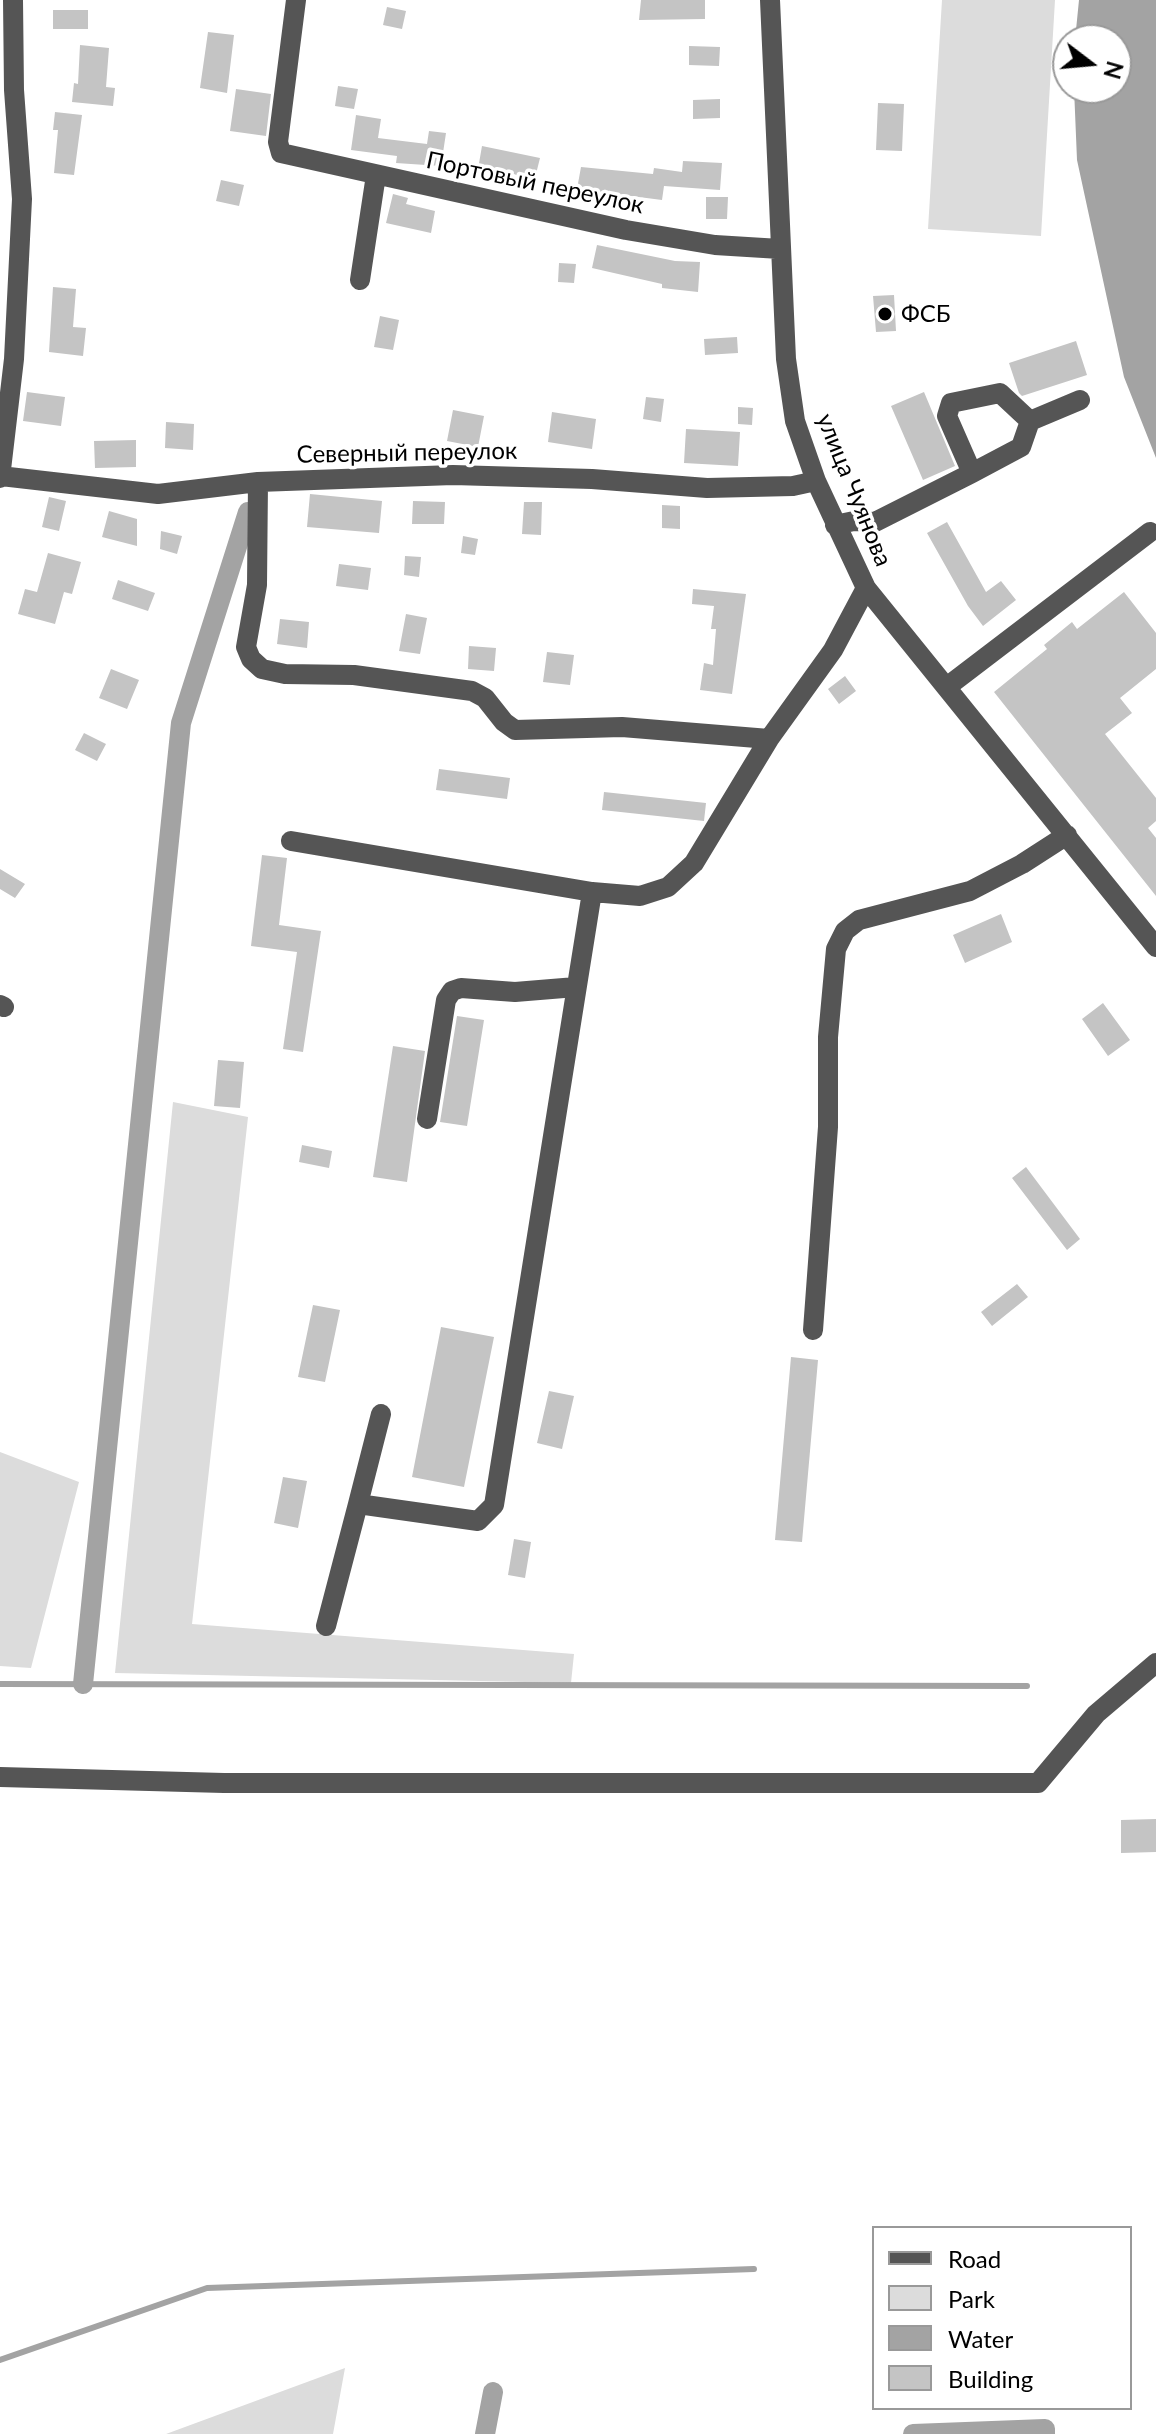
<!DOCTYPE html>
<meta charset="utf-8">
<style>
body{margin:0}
#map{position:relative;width:1156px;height:2434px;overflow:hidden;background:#fff;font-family:Lato,sans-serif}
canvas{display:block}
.legend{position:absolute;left:872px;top:2226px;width:260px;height:184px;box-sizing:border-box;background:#fff;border:2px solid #999;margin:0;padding:10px 14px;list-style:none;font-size:24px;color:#000}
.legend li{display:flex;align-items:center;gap:16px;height:40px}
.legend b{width:40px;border:2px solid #999}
.north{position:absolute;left:1052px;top:24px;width:80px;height:80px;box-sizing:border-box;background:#fff;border:2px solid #999;border-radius:50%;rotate:106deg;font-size:22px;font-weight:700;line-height:32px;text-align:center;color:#000}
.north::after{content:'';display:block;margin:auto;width:28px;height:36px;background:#000;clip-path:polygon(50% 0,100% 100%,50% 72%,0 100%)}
</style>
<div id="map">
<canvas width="1156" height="2434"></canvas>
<ul class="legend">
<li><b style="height:10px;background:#555"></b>Road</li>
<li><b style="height:22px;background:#dcdcdc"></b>Park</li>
<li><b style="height:22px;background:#a3a3a3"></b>Water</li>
<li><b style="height:22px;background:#c4c4c4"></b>Building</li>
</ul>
<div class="north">N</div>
</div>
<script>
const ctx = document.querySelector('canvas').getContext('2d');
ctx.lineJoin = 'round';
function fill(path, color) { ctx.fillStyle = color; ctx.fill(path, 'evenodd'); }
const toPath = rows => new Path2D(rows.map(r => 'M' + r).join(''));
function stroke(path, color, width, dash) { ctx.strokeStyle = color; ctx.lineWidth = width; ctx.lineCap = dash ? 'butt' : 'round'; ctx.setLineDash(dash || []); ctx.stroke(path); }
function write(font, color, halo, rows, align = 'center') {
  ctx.font = font + ' Lato,sans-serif'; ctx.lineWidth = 7; ctx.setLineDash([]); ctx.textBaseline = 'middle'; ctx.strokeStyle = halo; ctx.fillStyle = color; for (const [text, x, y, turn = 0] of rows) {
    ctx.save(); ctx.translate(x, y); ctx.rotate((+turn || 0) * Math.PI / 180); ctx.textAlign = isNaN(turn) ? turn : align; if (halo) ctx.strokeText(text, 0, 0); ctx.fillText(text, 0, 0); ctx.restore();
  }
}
fill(toPath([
 [942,0,1055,0,1041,236,928,229],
 [173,1102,248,1117,192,1624,574,1654,571,1683,115,1673],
 [0,1452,79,1482,31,1668,0,1666],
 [345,2368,333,2434,166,2434]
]), '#dcdcdc');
fill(toPath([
 [1079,0,1156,0,1156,458,1124,377,1077,160,1074,88,1116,88,1116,40,1075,40]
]), '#a3a3a3');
stroke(toPath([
 [0,1684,1027,1686],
 [0,2360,207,2288,754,2269]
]), '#a3a3a3', 6);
stroke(toPath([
 [83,1684,181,723,248,512],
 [485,2434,493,2392],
 [913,2434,1045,2429,1045,2434]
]), '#a3a3a3', 20);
fill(toPath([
 [641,0,705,0,705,19,639,20],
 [387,7,406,11,402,29,383,25],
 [53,10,88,10,88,29,53,29],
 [208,32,234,35,227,93,200,88],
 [80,45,109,48,106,87,115,88,113,106,72,102,74,83,78,84],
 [689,46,720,47,719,66,689,65],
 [338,86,358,89,354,109,335,106],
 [236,89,271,94,266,136,230,131],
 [720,99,720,118,693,119,693,100],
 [878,103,904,104,902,151,876,150],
 [55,112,82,115,74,175,54,173,58,130,53,130],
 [356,115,381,119,378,138,427,144,429,131,446,133,441,166,396,163,397,156,351,150],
 [482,146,540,158,534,182,514,174,478,169],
 [683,161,722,163,720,190,664,186,662,200,577,189,581,167,653,174,654,168,682,172],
 [221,180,244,185,239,206,216,201],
 [393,194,408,198,406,204,435,211,431,233,386,223],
 [706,197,728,197,727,219,706,219],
 [597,245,675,261,700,262,698,292,662,288,662,284,592,268],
 [559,263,576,264,574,283,558,282],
 [53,287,76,289,73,327,86,328,83,356,49,352],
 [894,295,896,331,876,332,873,296],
 [380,316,399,320,393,350,374,347],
 [737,337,738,353,705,355,704,339],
 [1076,341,1087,375,1022,396,1019,393,1009,363],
 [27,392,65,397,61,426,23,421],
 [924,392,955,466,923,480,891,406],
 [646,397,664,399,661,422,643,419],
 [738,407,753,408,752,425,738,424],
 [453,410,484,416,478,447,447,441],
 [552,412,596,419,592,449,548,442],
 [166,422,194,424,193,450,165,448],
 [686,429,740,432,738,466,684,463],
 [136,440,136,467,95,468,94,441],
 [310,494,382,501,379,533,307,527],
 [49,497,66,501,59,531,42,527],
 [413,501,445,502,444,524,412,524],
 [524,502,542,502,541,535,522,534],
 [662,505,680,506,680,529,662,528],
 [109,511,137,519,137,546,102,537],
 [947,522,986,592,1001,581,1016,600,983,626,968,606,927,533],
 [161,531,182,536,177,554,160,549],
 [463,536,478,539,475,555,461,553],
 [48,553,81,562,72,594,64,592,55,624,18,614,25,589,37,592],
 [405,556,421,557,419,577,404,575],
 [339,564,371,568,368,590,336,586],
 [118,580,155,593,148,611,112,599],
 [693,589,746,594,732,694,700,690,704,663,713,665,716,629,711,629,714,606,692,604],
 [1124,592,1156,633,1156,669,1120,698,1132,713,1105,734,1156,798,1156,821,1148,828,1156,838,1156,896,994,692,1047,649,1044,645,1072,622,1077,629],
 [406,614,427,618,420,654,399,651],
 [280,619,309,622,307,648,277,644],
 [469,646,496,648,494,671,468,669],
 [547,652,574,655,570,685,543,682],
 [111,669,139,680,127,709,99,698],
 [845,676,856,691,839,704,828,689],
 [84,733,106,744,97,761,75,750],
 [439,769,510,778,507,799,436,790],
 [604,792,706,803,704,821,602,810],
 [262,855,287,858,279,925,321,931,303,1052,283,1049,297,952,251,946],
 [0,869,25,884,15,898,0,889],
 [1001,914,1012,942,965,963,953,935],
 [1103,1003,1130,1040,1108,1056,1082,1019],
 [457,1016,484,1020,467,1126,440,1122],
 [393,1046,425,1051,407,1182,373,1177],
 [218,1060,244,1062,240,1108,214,1106],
 [302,1145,332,1151,329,1168,299,1162],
 [1026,1167,1080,1239,1067,1250,1012,1178],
 [1017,1284,1028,1297,992,1326,981,1312],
 [313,1305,340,1310,325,1382,298,1377],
 [441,1327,494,1337,464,1487,412,1477],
 [791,1357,818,1360,802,1542,775,1540],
 [549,1391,574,1396,562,1449,537,1443],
 [283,1477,307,1481,298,1528,274,1523],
 [514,1539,531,1542,525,1578,508,1575],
 [1156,1819,1156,1852,1121,1853,1121,1820]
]), '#c4c4c4');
stroke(toPath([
 [296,0,278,142,281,153,626,230,715,245,780,249],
 [770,0,786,359,795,421,816,481,866,588,1156,947],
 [360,280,376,175],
 [972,473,947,416,951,403,1000,393,1030,421],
 [0,476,158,494,258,482,453,475,592,479,707,488,793,486,816,481],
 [0,478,14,359,22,199,14,90,13,0],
 [258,482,257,585,246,647,251,659,262,669,285,674,354,675,472,691,485,698,504,722,515,730,622,727,769,739,833,650,866,588],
 [835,525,854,521,875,522,972,473,1021,447,1030,421,1080,400],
 [948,686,1150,532],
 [291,841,592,892,640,896,668,887,694,863,769,739],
 [0,1005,4,1007],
 [427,1119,446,1000,452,991,461,988,515,992,576,987],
 [813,1330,828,1127,828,1037,836,949,845,931,859,920,970,891,1022,864,1067,835],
 [358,1504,381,1414],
 [326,1626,358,1504,478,1521,494,1505,592,892],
 [0,1777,224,1783,1038,1783,1096,1714,1156,1663]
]), '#555', 20);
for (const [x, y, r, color] of [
 [885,314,8,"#000"]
]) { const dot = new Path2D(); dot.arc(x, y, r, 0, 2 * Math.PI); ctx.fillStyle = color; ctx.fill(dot); stroke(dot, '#fff', 3); }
write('24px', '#000', '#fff', [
 ["Портовый переулок",535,183,12],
 ["Северный переулок",407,453,-1],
 ["улица Чуянова",854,490,68]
]);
write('24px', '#000', '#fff', [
 ["ФСБ",901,314]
], 'left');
</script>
